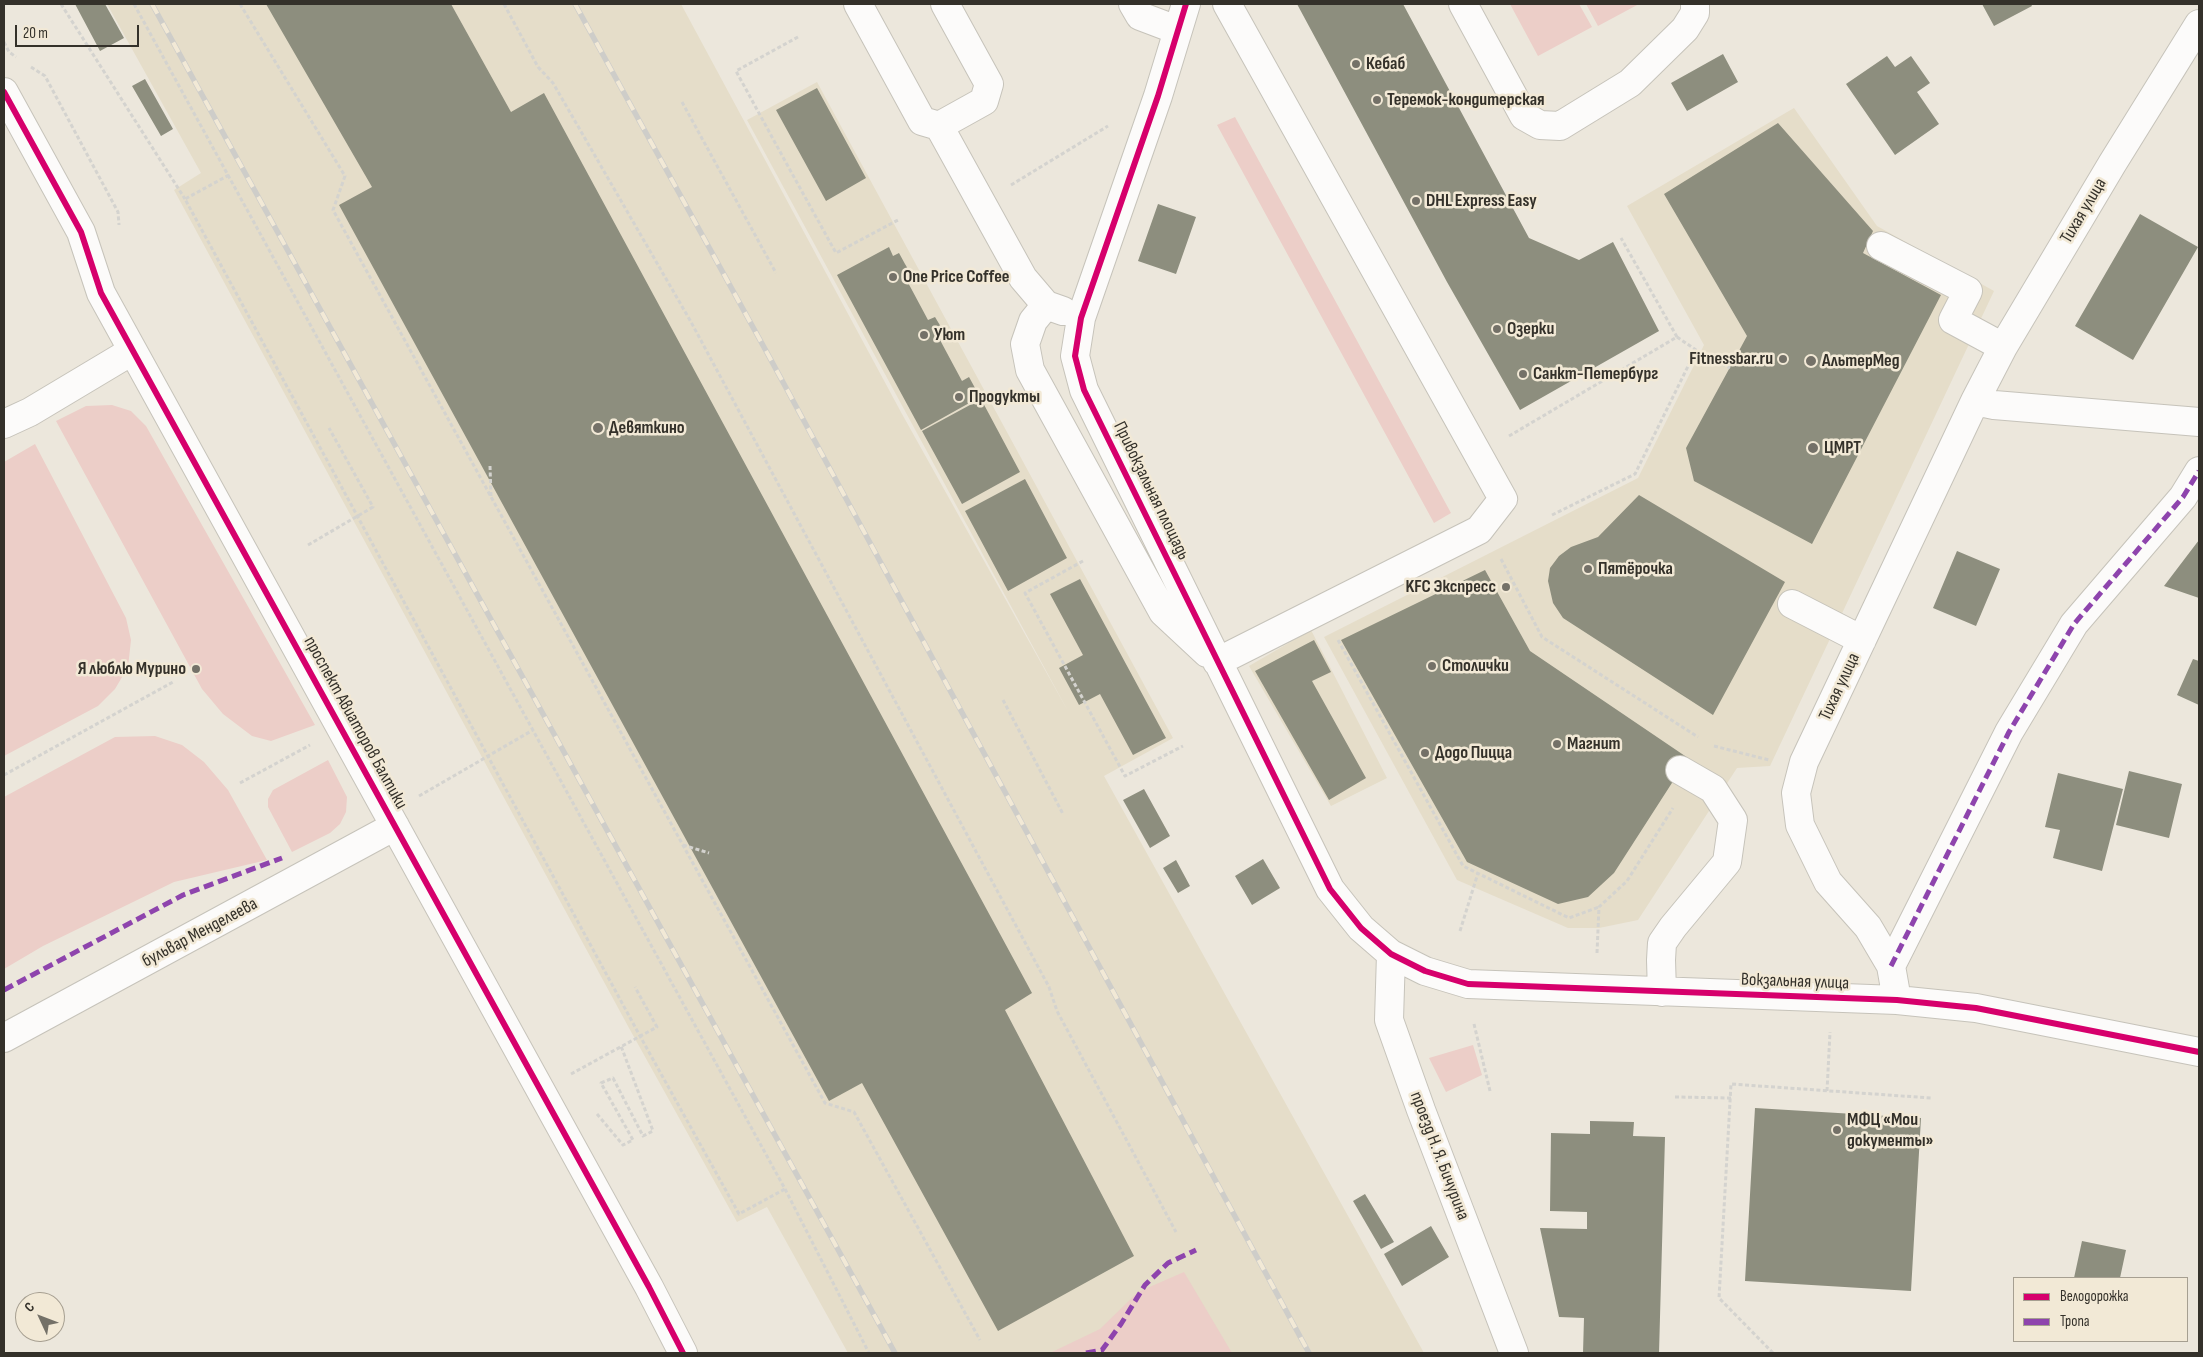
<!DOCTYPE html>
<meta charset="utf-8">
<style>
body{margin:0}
#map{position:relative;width:2203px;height:1357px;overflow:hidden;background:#ece7dc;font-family:"Sofia Sans Condensed",sans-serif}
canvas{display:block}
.frame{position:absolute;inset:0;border:5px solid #34312a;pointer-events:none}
.legend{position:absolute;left:2013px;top:1277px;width:175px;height:65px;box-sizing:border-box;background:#f2e9d6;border:1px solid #a69f91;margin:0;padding:6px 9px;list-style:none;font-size:15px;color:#34312a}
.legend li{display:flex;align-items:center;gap:10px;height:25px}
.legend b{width:25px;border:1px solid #a69f91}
.north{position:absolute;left:15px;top:1292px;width:50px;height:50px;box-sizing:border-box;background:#f2e9d6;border:1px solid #a69f91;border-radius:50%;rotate:313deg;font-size:14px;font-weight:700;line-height:20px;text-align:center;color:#34312a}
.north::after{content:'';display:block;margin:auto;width:18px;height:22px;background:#747168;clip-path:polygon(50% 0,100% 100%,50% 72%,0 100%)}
.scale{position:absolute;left:15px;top:25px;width:124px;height:22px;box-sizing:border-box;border:2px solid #34312a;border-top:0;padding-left:6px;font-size:15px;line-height:18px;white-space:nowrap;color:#34312a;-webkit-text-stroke:4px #f2e9d6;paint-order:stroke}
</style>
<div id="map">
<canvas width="2203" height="1357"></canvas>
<div class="frame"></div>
<ul class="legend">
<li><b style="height:6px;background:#d6006c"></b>Велодорожка</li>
<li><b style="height:6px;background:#8e44ad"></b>Тропа</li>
</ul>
<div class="north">С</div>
<div class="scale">20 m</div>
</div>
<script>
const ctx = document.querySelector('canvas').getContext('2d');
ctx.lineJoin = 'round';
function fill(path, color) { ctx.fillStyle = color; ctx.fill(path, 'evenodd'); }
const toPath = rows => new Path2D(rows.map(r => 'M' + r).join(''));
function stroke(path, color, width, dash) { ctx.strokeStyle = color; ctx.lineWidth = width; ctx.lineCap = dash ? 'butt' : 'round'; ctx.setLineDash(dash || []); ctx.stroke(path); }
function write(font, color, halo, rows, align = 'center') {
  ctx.font = font + ' "Sofia Sans Condensed",sans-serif'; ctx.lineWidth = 5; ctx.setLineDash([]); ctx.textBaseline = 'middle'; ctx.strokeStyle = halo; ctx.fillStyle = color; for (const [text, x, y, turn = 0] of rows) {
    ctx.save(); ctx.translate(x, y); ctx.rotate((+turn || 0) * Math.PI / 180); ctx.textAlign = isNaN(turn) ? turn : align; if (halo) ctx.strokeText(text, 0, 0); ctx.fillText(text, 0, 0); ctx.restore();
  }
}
fill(toPath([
 [107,4,681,4,902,414,1069,713,747,120,817,82,1173,738,1104,776,1424,1353,848,1353,767,1207,737,1222,629,1028,174,190,201,173],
 [1794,108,1877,226,1994,291,1770,766,1737,768,1638,920,1599,928,1568,928,1457,880,1324,637,1638,478,1704,345,1627,206],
 [1311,630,1387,778,1331,806,1249,666]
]), '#e5ddc9');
fill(toPath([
 [1510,4,1579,4,1592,27,1538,56],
 [1586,4,1639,4,1598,26],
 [1235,117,1451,513,1434,523,1217,125],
 [112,405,131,411,146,426,315,725,271,741,252,736,223,714,202,689,56,421,86,406],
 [35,444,126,618,131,640,128,667,115,689,98,706,4,756,4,462],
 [155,736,182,745,204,762,228,790,267,860,174,882,43,946,4,969,4,797,115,737],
 [328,760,347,797,346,812,340,824,330,833,292,852,268,807,268,799,273,790],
 [1473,1045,1482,1075,1446,1092,1429,1058],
 [1184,1272,1232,1353,1050,1353,1100,1329,1138,1292]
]), '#eccec8');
fill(toPath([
 [75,4,105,4,124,38,100,51],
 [266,4,451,4,511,112,544,93,1032,993,1005,1010,1134,1256,998,1331,862,1083,829,1101,339,205,372,187],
 [1297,4,1403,4,1529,238,1579,260,1613,242,1659,331,1520,410,1447,282],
 [1982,4,2031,4,2032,6,1994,26],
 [1723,54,1738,82,1687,111,1671,83],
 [1887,56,1895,67,1911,56,1930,83,1917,92,1939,124,1895,155,1846,84],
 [145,79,173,129,161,136,132,86],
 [817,88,866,178,826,201,776,110],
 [1778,123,1873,231,1863,253,1941,295,1812,544,1694,481,1686,448,1747,336,1664,194],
 [1158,204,1196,217,1176,274,1138,261],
 [2140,214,2198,247,2133,360,2075,326],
 [889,247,893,256,899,253,905,264,911,274,905,277,928,320,935,317,947,337,940,340,962,381,969,377,980,397,921,430,837,275],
 [981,399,1020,472,962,504,922,431],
 [1025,479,1067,558,1008,591,965,511],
 [1639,495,1785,582,1713,715,1563,618,1553,603,1548,581,1550,568,1559,556,1571,547,1598,537],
 [2199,540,2199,598,2164,586],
 [1957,551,2000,569,1976,626,1933,608],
 [1485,570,1530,651,1688,758,1614,873,1588,897,1558,904,1467,862,1341,640],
 [1080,579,1166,738,1133,755,1100,694,1079,705,1059,668,1083,655,1050,594],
 [1314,640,1331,672,1312,681,1366,778,1329,800,1255,671],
 [2193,659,2199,661,2199,705,2177,695],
 [2129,771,2182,784,2169,838,2116,825],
 [2058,773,2123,789,2102,871,2053,858,2060,830,2045,827],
 [1144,789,1170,836,1150,848,1123,800],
 [1263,859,1280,888,1252,905,1235,876],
 [1176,860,1190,886,1178,893,1163,868],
 [1755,1108,1921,1118,1911,1291,1745,1281],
 [1590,1121,1634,1122,1633,1136,1665,1137,1659,1353,1583,1353,1584,1318,1559,1317,1540,1228,1587,1229,1587,1212,1550,1211,1551,1133,1590,1134],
 [1365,1194,1394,1242,1381,1249,1353,1201],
 [1431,1226,1449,1257,1402,1286,1384,1254],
 [2082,1241,2126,1250,2120,1278,2074,1278]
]), '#8d8e7e');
const minor = toPath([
 [858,4,922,121,939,126,984,101,989,84,945,4],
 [1133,4,1140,16,1177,30],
 [1186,4,1158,96,1081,318,1075,356,1084,390,1330,889,1361,928,1391,954,1425,971,1468,984,1897,1000,1976,1008,2199,1052],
 [1463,4,1524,116,1540,125,1560,126,1630,83,1685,29,1695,13,1695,4],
 [4,92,81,232,101,293,649,1287,683,1353],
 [939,126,1023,278,1046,305,1063,311],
 [1881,246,1968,291,1953,320,2003,347],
 [1046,305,1033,321,1025,344,1030,370,1163,612,1207,653],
 [1975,401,1994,405,2199,422],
 [4,424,30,412,132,351],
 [1792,604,1862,640],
 [1217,662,1479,530,1503,499,1227,4],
 [1391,954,1389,1020,1421,1110,1514,1353],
 [1891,966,2009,732,2074,624,2183,497,2199,471],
 [1662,992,1661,960,1662,943,1673,927,1727,862,1733,820,1713,789,1680,770],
 [1897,1000,1891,966,1868,927,1828,882,1800,825,1796,793,1804,762,1975,401,2003,347,2112,164,2199,24],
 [4,1038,395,826]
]);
stroke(minor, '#c6c3ba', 30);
stroke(toPath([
 [61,4,185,199],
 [134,4,785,1189,869,1353],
 [240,4,345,176,333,210,825,1103,854,1112,980,1340],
 [504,4,538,67,553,83,691,322,1049,987,1057,1011,1176,1232],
 [798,37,736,71,784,159,836,253,898,220],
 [4,42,9,52,16,57],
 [31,67,45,76,118,212,119,225],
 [682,102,776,273],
 [229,175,185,199,640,1036,739,1214,785,1189],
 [1011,185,1108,126],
 [1677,337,1696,350],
 [1509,436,1677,337,1621,238],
 [490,466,491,496],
 [1552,515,1635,474,1696,350,1730,368],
 [308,545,373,507,329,428],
 [1501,559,1542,637,1698,737],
 [1083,561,1025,593,1125,776,1183,746],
 [1338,640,1463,866,1569,918,1599,907],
 [1003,700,1063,814],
 [1714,746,1769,760],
 [4,775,173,682],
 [240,783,310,745],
 [419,796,533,730],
 [683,845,709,853],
 [1460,931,1478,873],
 [1597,953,1599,907,1627,881,1673,808],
 [1474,1024,1490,1091],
 [571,1074,657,1027,635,987],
 [1827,1091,1830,1032],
 [1675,1097,1731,1098],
 [597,1114,623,1145,633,1140,601,1083,613,1078,643,1136,653,1131,621,1046],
 [1773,1353,1719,1298,1731,1084,1931,1098]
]), '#d4d3cf', 3, [4, 2.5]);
stroke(minor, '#fcfbfa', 28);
const rail = toPath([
 [152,4,895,1353],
 [575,4,765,349,1309,1353]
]);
stroke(rail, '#cecdc9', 5.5);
stroke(rail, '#f2e9d6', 4, [11]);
stroke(toPath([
 [1891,966,2009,732,2074,624,2183,497,2199,471],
 [4,990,183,895,282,858],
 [957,1352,957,1353],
 [1086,1353,1102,1350,1121,1324,1145,1285,1168,1263,1196,1250]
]), '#8e44ad', 5, [10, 5]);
stroke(toPath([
 [1186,4,1158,96,1081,318,1075,356,1084,390,1330,889,1361,928,1391,954,1425,971,1468,984,1897,1000,1976,1008,2199,1052],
 [4,92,81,232,101,293,649,1287,683,1353]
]), '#d6006c', 6);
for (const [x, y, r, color] of [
 [1356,64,5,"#747168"],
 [1377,100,5,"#747168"],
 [1416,201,5,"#747168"],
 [893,277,5,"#747168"],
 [1497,329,5,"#747168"],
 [924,335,5,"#747168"],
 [1783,359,5,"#747168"],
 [1811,361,6,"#747168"],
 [1523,374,5,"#747168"],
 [959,397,5,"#747168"],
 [598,428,6,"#747168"],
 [1813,448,6,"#747168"],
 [1588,569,5,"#747168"],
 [1506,587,5,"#747168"],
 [1432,666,5,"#747168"],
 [196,669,5,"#747168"],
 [1557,744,5,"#747168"],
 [1425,753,5,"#747168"],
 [1837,1130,5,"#747168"]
]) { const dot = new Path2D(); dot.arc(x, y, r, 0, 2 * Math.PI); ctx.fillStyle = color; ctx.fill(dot); stroke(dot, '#f2e9d6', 2); }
write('bold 18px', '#34312a', '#f2e9d6', [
 ["Кебаб",1366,64],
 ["Теремок-кондитерская",1387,100],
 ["DHL Express Easy",1426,201],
 ["One Price Coffee",903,277],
 ["Озерки",1507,329],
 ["Уют",934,335],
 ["Fitnessbar.ru",1773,359,"right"],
 ["АльтерМед",1822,361],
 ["Санкт-Петербург",1533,374],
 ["Продукты",969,397],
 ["Девяткино",609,428],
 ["ЦМРТ",1824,448],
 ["Пятёрочка",1598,569],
 ["KFC Экспресс",1496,587,"right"],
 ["Столички",1442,666],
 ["Я люблю Мурино",186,669,"right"],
 ["Магнит",1567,744],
 ["Додо Пицца",1435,753],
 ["МФЦ «Мои",1847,1120],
 ["документы»",1847,1141]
], 'left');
write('18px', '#34312a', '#f2e9d6', [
 ["Тихая улица",2084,211,-59],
 ["Привокзальная площадь",1151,491,64],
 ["Тихая улица",1840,687,-65],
 ["проспект Авиаторов Балтики",355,723,61],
 ["бульвар Менделеева",200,933,-28],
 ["Вокзальная улица",1795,982,2],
 ["проезд Н. Я. Бичурина",1439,1156,69]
]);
</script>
